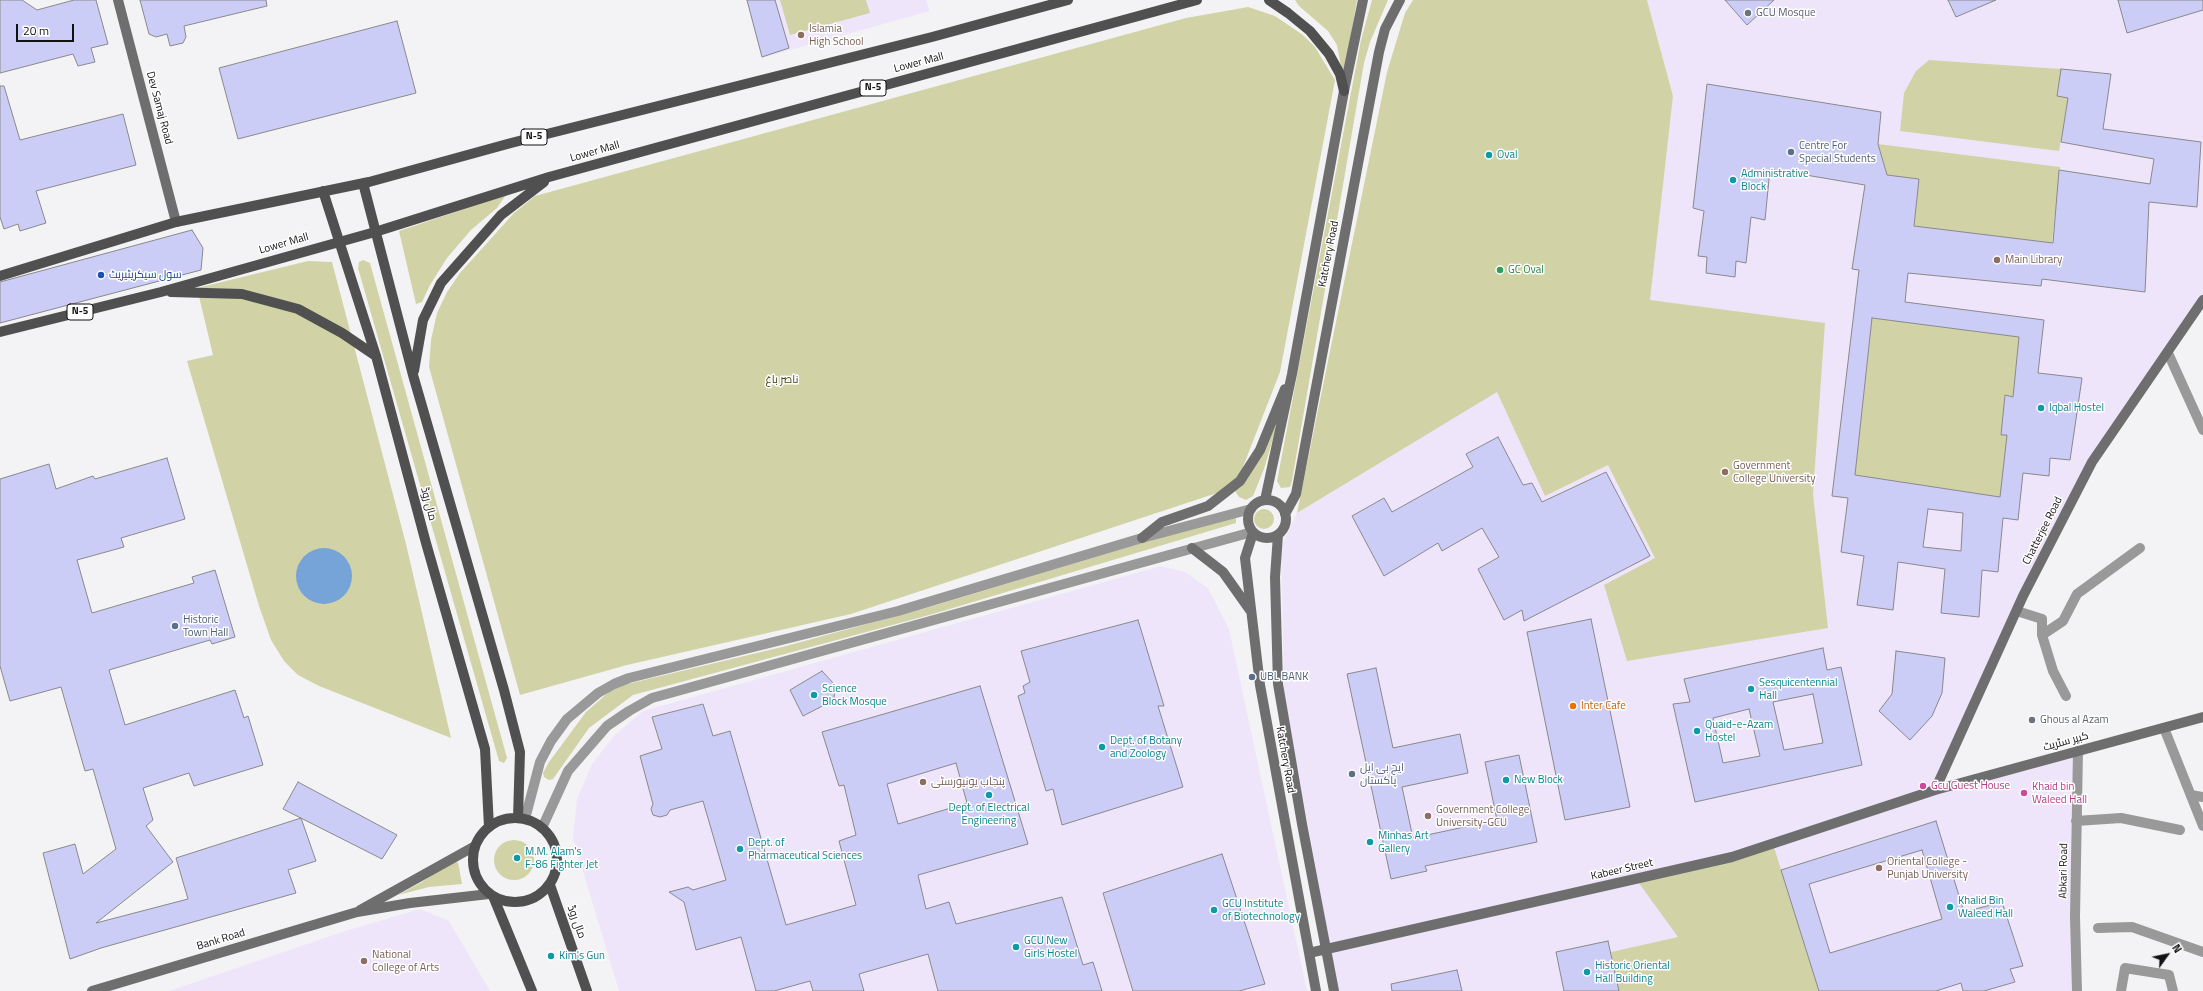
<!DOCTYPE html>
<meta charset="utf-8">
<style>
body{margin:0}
#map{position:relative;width:2203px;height:991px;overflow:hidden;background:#f3f3f5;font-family:"Titillium Web",sans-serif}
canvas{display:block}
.north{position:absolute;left:2147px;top:935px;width:40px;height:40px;-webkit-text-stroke:3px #fff;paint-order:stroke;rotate:57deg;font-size:11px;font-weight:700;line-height:16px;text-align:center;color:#111112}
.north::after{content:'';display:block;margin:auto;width:14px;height:18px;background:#111112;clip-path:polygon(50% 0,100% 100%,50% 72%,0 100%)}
.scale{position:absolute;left:16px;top:24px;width:58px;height:18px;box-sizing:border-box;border:2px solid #111112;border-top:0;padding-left:5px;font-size:12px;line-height:14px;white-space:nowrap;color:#111112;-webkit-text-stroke:3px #fff;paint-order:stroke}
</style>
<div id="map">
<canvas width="2203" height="991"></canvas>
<div class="north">N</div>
<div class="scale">20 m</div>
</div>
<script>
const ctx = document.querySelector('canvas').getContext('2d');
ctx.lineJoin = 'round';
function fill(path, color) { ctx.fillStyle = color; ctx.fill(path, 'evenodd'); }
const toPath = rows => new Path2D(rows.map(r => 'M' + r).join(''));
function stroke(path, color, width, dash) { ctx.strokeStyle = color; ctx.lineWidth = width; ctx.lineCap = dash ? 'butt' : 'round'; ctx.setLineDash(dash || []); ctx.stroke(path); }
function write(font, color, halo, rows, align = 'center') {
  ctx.font = font + ' "Titillium Web",Cairo,sans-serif'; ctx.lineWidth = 3; ctx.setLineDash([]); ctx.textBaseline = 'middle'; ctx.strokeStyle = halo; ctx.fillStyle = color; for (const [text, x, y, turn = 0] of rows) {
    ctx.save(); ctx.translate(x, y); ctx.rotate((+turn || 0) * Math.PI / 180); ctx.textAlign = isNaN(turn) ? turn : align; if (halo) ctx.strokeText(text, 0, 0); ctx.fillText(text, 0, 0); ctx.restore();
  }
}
fill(toPath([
 [746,0,926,0,930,11,762,58],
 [1647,0,2203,0,2203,298,2092,462,1932,788,2078,751,2078,991,1338,991,1284,693,1281,547,1297,513,1346,483,1664,171,1673,96],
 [1161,566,1185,572,1208,588,1229,629,1307,991,619,991,573,838,577,799,592,764,614,736,643,711],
 [420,909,449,921,490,991,169,991,342,932]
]), '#efe5fa');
fill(toPath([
 [780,0,866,0,870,13,790,35],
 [1295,0,1357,0,1345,70,1341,67,1337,45,1328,31,1299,6],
 [1372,0,1388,0,1370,42,1364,63,1292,481,1290,487,1281,488,1277,481,1361,40],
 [1413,0,1647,0,1673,96,1650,300,1825,323,1813,494,1828,628,1627,661,1604,585,1655,558,1608,465,1545,496,1497,392,1297,513,1387,72,1405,13],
 [1248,7,1275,16,1303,35,1315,47,1335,80,1280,372,1239,477,1220,492,851,614,627,665,520,695,429,367,431,340,437,313,447,292,460,273,514,213,535,196,1186,18],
 [1929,60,2061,69,2057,96,2068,98,2059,151,1900,131,1904,93,1916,71],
 [1878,144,2060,167,2052,243,1914,227,1919,179,1887,175],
 [506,195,497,208,471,230,447,258,430,285,422,302,416,304,399,231],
 [363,260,370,263,507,758,504,763,499,761,358,268,359,262],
 [308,261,332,262,406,544,451,738,319,686,298,675,284,661,271,640,259,606,187,361,213,355,197,288],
 [1872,318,2019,337,2013,397,2005,395,2001,434,2007,435,2000,497,1855,475],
 [1275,426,1276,428,1264,469,1253,496,1246,500,1239,497,1235,491,1236,489],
 '1254 519a10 10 0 1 1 20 0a10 10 0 1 1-20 0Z',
 [1228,517,1236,518,1236,523,933,614,633,695,589,728,553,779,549,780,544,777,543,773,549,762,586,712,610,691,623,685,786,646,933,606],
 '494 860a20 20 0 1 1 40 0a20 20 0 1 1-40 0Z',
 [1773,844,1819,991,1619,991,1611,952,1678,937,1636,879],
 [458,862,462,884,429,887,398,895,422,882,449,864]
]), '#d1d3a7');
fill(toPath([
 '296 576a28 28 0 1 1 56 0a28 28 0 1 1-56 0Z'
]), '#76a4d9');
const building = toPath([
 [0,0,22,0,37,10,74,0,96,0,108,44,91,48,95,62,78,66,73,54,0,73,0,0],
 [140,0,266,0,267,6,184,26,186,37,183,43,170,46,167,34,156,37,149,34,140,0],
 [747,0,775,0,789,48,762,57,747,0],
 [1725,0,1774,0,1747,25,1725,0],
 [1948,0,1996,0,1956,17,1948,0],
 [2118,0,2203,0,2203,10,2127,33,2118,0],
 [397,21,416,93,238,139,219,68,397,21],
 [2061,69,2111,74,2103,129,2201,142,2197,207,2149,202,2145,292,2042,279,2041,286,1908,273,1905,302,2044,320,2038,373,2082,378,2070,460,2050,458,2049,476,2023,473,2018,520,2003,518,1998,572,1982,570,1979,617,1941,613,1945,569,1898,562,1893,610,1857,605,1864,556,1841,552,1848,498,1832,496,1859,270,1852,269,1865,185,1770,169,1765,220,1751,217,1746,263,1736,261,1735,277,1706,273,1707,257,1698,256,1704,211,1693,208,1707,84,1881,112,1878,144,1887,175,1919,179,1914,226,2053,243,2059,170,2150,184,2154,159,2061,142,2068,98,2057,96,2061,69],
 [1872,318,2019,337,2013,397,2005,395,2001,435,2007,435,2000,497,1855,475,1872,318],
 [1928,509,1963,513,1961,551,1923,547,1928,509],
 [0,86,4,86,20,140,123,114,136,165,36,191,46,223,20,231,18,224,4,229,0,217,0,86],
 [192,230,203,248,201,270,0,323,0,282,192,230],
 [1498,437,1523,485,1532,483,1542,502,1606,472,1650,556,1524,621,1522,610,1504,620,1478,569,1499,557,1482,528,1442,551,1438,543,1384,576,1352,516,1384,498,1392,512,1473,467,1466,454,1498,437],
 [167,458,185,519,121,538,124,547,77,560,92,613,194,583,192,577,215,570,235,637,212,644,210,640,109,670,125,725,235,690,244,718,248,716,263,765,194,786,189,773,143,788,153,820,146,826,173,862,96,923,188,899,176,858,301,818,316,861,288,870,296,893,101,948,70,959,43,853,75,844,83,874,116,849,93,769,85,771,61,687,10,701,0,666,0,479,49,464,56,489,93,476,95,479,167,458],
 [1591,619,1630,807,1565,820,1527,632,1591,619],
 [1138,620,1164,706,1158,706,1183,787,1062,825,1053,789,1046,791,1018,696,1025,693,1023,686,1030,682,1021,651,1138,620],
 [1823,648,1827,670,1841,667,1862,765,1695,802,1673,704,1690,702,1684,679,1823,648],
 [1813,694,1823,743,1784,750,1773,702,1813,694],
 [1749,709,1760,756,1723,763,1713,718,1749,709],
 [1896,651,1945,658,1942,693,1932,716,1910,740,1879,711,1892,694,1896,651],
 [1376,668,1393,748,1460,734,1468,773,1402,787,1413,838,1497,820,1485,762,1519,755,1537,842,1425,866,1427,871,1391,879,1347,674,1376,668],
 [822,671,835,685,834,700,803,716,790,690,822,671],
 [980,686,1028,844,918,875,926,909,949,902,956,924,1062,897,1083,965,1093,962,1102,991,938,991,928,954,859,974,864,991,813,991,810,981,774,991,756,991,741,937,696,950,684,902,669,892,688,887,693,890,726,880,703,801,670,810,667,815,660,817,653,815,651,809,653,804,640,756,662,749,652,717,703,704,713,736,730,731,786,925,856,905,839,841,856,835,844,785,839,786,822,732,980,686],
 [956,763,967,803,898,824,887,784,956,763],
 [298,782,397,835,382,859,283,809,298,782],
 [1936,821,1964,912,2002,902,2023,966,2010,969,2015,982,1984,991,1963,991,1961,983,1936,991,1819,991,1781,870,1936,821],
 [1922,850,1942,919,1830,953,1809,884,1922,850],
 [1222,854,1265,984,1239,991,1133,991,1103,893,1222,854],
 [1608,941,1619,991,1564,991,1556,952,1608,941],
 [1457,970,1462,991,1392,991,1391,984,1457,970]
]);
fill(building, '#cccdf6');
stroke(building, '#89898b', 1);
stroke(toPath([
 [2168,353,2203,430],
 [2017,611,2042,619,2042,635,2053,671,2066,696],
 [2042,635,2063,621,2077,594,2140,548],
 [2164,728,2203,826],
 [2191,795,2203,797],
 [525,819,540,762,551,741,567,719,598,693,614,684,629,678,898,611,1142,538,1251,509],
 [2076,821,2121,818,2180,830],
 [542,828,568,771,607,726,629,711,652,698,1252,532],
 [2098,928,2132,927,2203,952],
 [2077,991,2075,917,2078,751],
 [2121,991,2125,968,2169,975,2173,991]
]), '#9a9999', 10);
stroke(toPath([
 [118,0,176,222],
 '1248 519a19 19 0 1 1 38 0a19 19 0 1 1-38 0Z',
 [1265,500,1292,374,1344,91,1363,0],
 [1285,514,1296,494,1379,52,1385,29,1400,0],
 [1253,533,1245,558,1260,685,1316,991],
 [1278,535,1275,577,1278,684,1302,824,1334,991],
 [1142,538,1162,522,1208,506,1240,481,1260,450,1285,389],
 [1192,548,1223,572,1250,610],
 [1935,790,2023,596,2092,462,2203,300],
 [360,910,475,846],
 [1309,953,1732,857,1935,790,2203,717],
 [92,991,357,912,410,903,489,894]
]), '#6f6e6f', 10);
stroke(toPath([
 [1269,0,1288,13,1310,31,1329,54,1340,74,1344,91],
 [363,183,413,375,504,690,520,752,518,818],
 [323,191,376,356,426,543,485,749,489,827],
 [0,276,176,222,369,182,511,143,932,37,1068,0],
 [171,292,242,294,298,309,342,333,376,356],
 [0,332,161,292,375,232,549,177,1197,0],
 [414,371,423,320,441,283,501,215,544,182],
 '473 860a42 42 0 1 1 84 0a42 42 0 1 1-84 0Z',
 [550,885,587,991],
 [493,896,532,991]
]), '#515051', 10);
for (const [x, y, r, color] of [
 [1748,13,4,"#6b7280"],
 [801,35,4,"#8d6e63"],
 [1791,152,4,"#5c6f8a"],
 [1489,155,4,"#0f9aa8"],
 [1733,180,4,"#0f9aa8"],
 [1997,260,4,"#8d6e63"],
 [1500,270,4,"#2e9e5b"],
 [101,275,4,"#1a4fb4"],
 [2041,408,4,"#0f9aa8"],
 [1725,472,4,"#8d6e63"],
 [175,626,4,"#5c6f8a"],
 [1252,677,4,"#5c6f8a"],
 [1751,689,4,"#0f9aa8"],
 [814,695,4,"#0f9aa8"],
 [1573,706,4,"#e8710a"],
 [2032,720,4,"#6b7280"],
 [1697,731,4,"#0f9aa8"],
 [1102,747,4,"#0f9aa8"],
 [1352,774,4,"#5c6f8a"],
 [1506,780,4,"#0f9aa8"],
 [923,782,4,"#8d6e63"],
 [1923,786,4,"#d1479c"],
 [2024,793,4,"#d1479c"],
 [989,795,4,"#0f9aa8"],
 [1428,816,4,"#8d6e63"],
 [1370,842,4,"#0f9aa8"],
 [740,849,4,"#0f9aa8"],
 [517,858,4,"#0f9aa8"],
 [1879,868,4,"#8d6e63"],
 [1950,907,4,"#0f9aa8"],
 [1214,910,4,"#0f9aa8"],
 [1016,947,4,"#0f9aa8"],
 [551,956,4,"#0f9aa8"],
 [364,961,4,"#8d6e63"],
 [1587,972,4,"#0f9aa8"]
]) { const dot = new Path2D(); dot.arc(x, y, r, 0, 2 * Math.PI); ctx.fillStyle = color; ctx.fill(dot); stroke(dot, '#fff', 1.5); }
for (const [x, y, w] of [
 [873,88,26],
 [534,137,26],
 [80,312,26]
]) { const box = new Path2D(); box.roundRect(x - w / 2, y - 8, w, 16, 3); ctx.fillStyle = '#fff'; ctx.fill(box); stroke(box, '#111112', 1); }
write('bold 10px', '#111112', null, [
 ["N-5",873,88],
 ["N-5",534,137],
 ["N-5",80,312]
]);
write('11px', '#5b616d', '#fff', [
 ["GCU Mosque",1756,13],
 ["Ghous al Azam",2040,720]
], 'left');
write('11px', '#785e54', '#fff', [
 ["Islamia",809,29],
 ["High School",809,42],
 ["Main Library",2005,260],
 ["Government",1733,466],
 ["College University",1733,479],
 ["پنجاب یونیورسٹی",931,782],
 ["Government College",1436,810],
 ["University-GCU",1436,823],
 ["Oriental College -",1887,862],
 ["Punjab University",1887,875],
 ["National",372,955],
 ["College of Arts",372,968]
], 'left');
write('11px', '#111112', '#fff', [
 ["Lower Mall",919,63,-15],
 ["Dev Samaj Road",159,108,75],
 ["Lower Mall",595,152,-16],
 ["Lower Mall",284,244,-16],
 ["Katchery Road",1329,254,-79],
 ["مال روڈ",428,504,75],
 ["Chatterjee Road",2043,531,-63],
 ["کبیر سٹریٹ",2066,742,-15],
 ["Katchery Road",1285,760,80],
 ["Kabeer Street",1622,870,-13],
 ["Abkari Road",2064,871,-89],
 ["مال روڈ",576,922,70],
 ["Bank Road",221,940,-17]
]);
write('11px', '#4e5e75', '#fff', [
 ["Centre For",1799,146],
 ["Special Students",1799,159],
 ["Historic",183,620],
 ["Town Hall",183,633],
 ["UBL BANK",1260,677],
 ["ایچ بی ایل",1360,768],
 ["پاکستان",1360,781]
], 'left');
write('11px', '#0d838f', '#fff', [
 ["Oval",1497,155],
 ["Administrative",1741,174],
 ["Block",1741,187],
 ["Iqbal Hostel",2049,408],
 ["Sesquicentennial",1759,683],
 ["Hall",1759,696],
 ["Science",822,689],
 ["Block Mosque",822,702],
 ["Quaid-e-Azam",1705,725],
 ["Hostel",1705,738],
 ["Dept. of Botany",1110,741],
 ["and Zoology",1110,754],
 ["New Block",1514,780],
 ["Dept. of Electrical",989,808,"center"],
 ["Engineering",989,821,"center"],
 ["Minhas Art",1378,836],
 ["Gallery",1378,849],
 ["Dept. of",748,843],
 ["Pharmaceutical Sciences",748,856],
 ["M.M. Alam's",525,852],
 ["F-86 Fighter Jet",525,865],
 ["Khalid Bin",1958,901],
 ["Waleed Hall",1958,914],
 ["GCU Institute",1222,904],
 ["of Biotechnology",1222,917],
 ["GCU New",1024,941],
 ["Girls Hostel",1024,954],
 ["Kim's Gun",559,956],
 ["Historic Oriental",1595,966],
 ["Hall Building",1595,979]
], 'left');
write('11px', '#27864d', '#fff', [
 ["GC Oval",1508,270]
], 'left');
write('11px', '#164399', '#fff', [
 ["سول سیکریٹیریٹ",109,275]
], 'left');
write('11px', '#484913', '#fff', [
 ["ناصر باغ",782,380]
]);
write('11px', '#c56008', '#fff', [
 ["Inter Cafe",1581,706]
], 'left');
write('11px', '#b23c85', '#fff', [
 ["Gcu Guest House",1931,786],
 ["Khaid bin",2032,787],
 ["Waleed Hall",2032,800]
], 'left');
</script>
